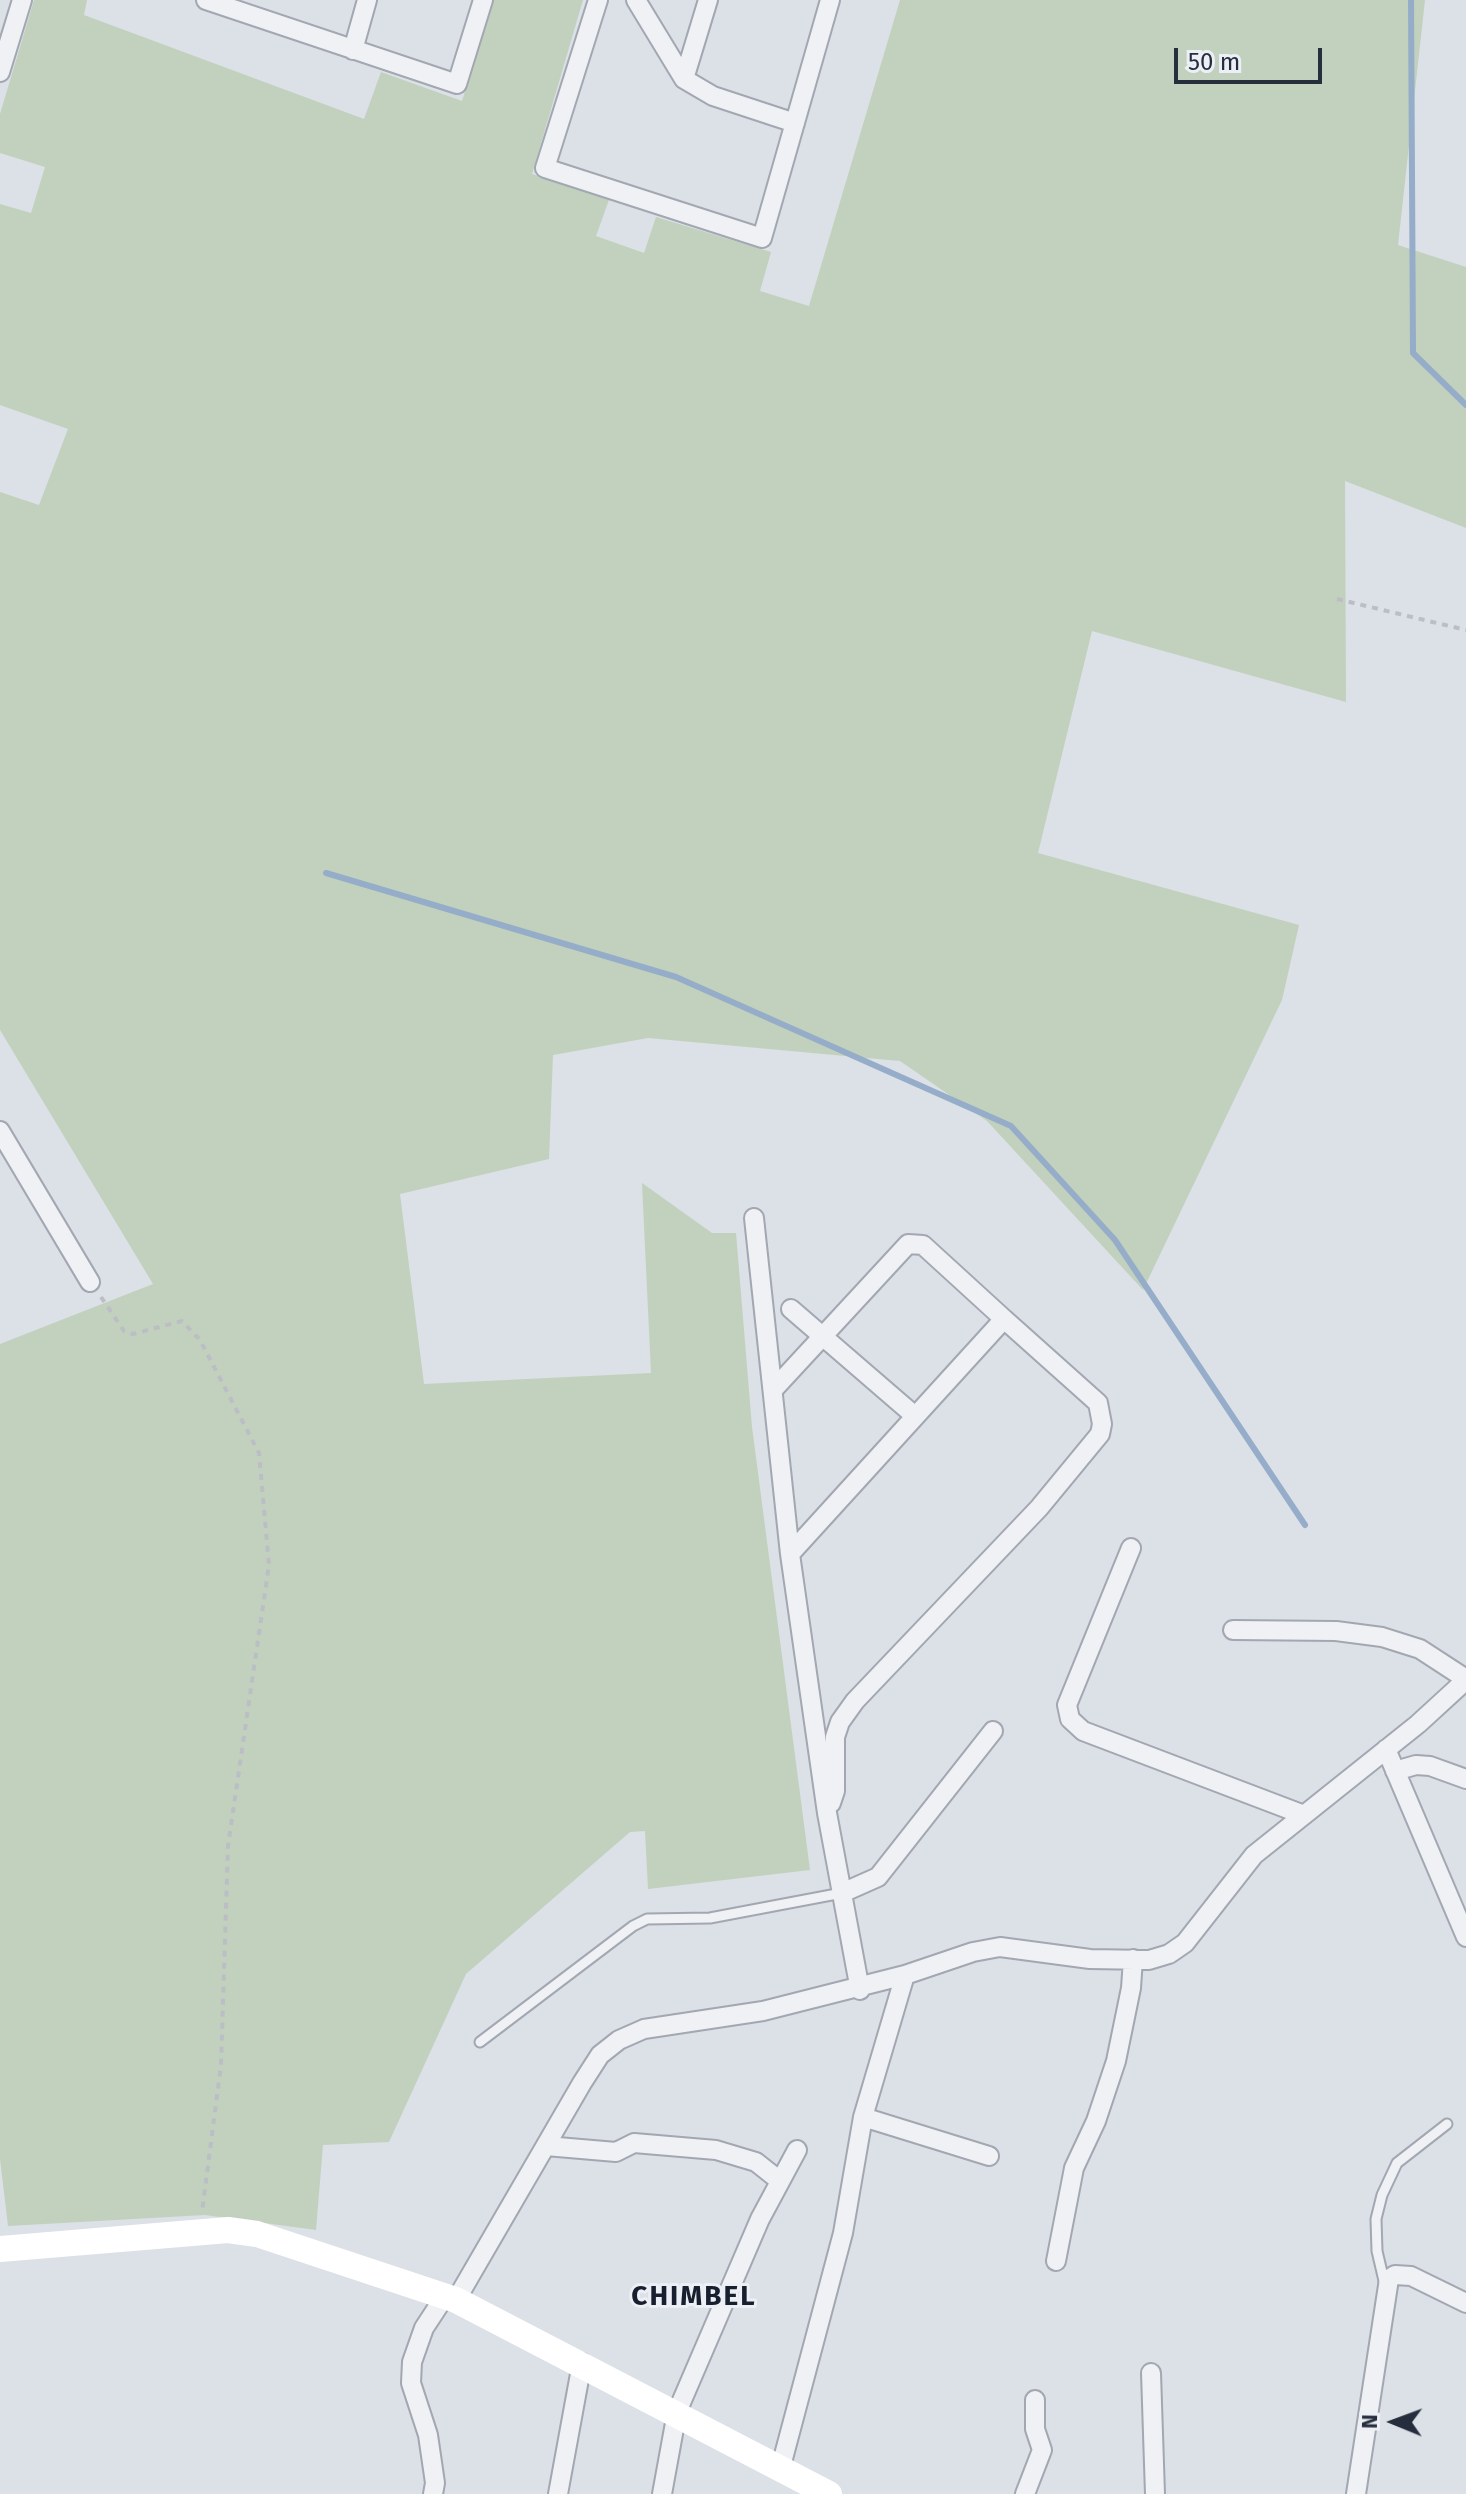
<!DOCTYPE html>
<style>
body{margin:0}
#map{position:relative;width:1466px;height:2494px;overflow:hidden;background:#dce0e7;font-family:"Fira Sans",sans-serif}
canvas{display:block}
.north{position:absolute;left:1354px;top:2382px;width:80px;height:80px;-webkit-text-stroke:6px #eceff5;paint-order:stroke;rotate:271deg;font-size:22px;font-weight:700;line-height:32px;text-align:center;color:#262e3e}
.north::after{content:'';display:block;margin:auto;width:28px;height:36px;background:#262e3e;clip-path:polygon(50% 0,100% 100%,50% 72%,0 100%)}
.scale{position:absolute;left:1174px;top:48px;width:148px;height:36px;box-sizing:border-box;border:4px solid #262e3e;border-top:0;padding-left:10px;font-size:24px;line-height:28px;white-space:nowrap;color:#262e3e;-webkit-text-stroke:6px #eceff5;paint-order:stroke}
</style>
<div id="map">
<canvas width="1466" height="2494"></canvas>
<div class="north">N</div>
<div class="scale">50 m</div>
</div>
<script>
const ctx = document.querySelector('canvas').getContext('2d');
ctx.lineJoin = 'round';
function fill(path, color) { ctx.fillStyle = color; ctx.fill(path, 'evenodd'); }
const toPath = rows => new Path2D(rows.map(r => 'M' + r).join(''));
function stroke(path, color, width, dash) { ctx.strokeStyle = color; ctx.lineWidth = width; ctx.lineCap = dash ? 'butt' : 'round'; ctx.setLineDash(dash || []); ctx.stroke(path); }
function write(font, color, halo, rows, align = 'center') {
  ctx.font = font + ' "Fira Sans",sans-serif'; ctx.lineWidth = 6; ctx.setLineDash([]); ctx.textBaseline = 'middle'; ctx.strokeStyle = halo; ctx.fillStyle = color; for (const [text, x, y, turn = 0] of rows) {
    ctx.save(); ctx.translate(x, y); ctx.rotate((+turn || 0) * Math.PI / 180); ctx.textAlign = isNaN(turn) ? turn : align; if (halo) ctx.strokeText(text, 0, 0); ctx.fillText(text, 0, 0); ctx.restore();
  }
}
fill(toPath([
 [34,0,87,0,84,15,364,119,381,72,462,101,494,0,583,0,532,174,610,197,596,236,644,253,656,217,771,252,760,291,809,306,900,0,1425,0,1398,245,1466,267,1466,528,1345,481,1346,702,1092,631,1038,853,1299,925,1282,1000,1143,1290,987,1121,900,1061,648,1038,553,1055,549,1159,400,1194,424,1384,651,1373,642,1183,712,1233,736,1233,752,1427,810,1870,648,1889,645,1831,630,1832,466,1974,389,2142,323,2145,316,2230,205,2215,8,2226,0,2159,0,1344,153,1284,0,1030,0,492,39,505,68,429,0,405,0,204,31,213,45,167,0,153,0,114]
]), '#c2d1bd');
stroke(toPath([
 [1411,0,1413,353,1466,405],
 [326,873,676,977,1011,1126,1115,1240,1305,1525]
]), '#95adc9', 6);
const service = toPath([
 [480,2042,633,1926,647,1919,710,1918,842,1893],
 [1385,2285,1377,2251,1376,2219,1382,2195,1397,2163,1447,2124]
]);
const minor = toPath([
 [206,0,457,84,483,0],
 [598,0,545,168,762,238,830,0],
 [636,0,684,79,713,96,795,123],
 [353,50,367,0],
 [0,72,22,0],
 [684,79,708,0],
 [0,1131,90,1282],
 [754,1218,790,1554,827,1813,860,1990],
 [791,1309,915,1416],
 [773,1390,908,1244,923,1245,1004,1319,790,1554],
 [1131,1548,1067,1705,1070,1719,1083,1731,1304,1815],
 [1233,1630,1336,1631,1382,1637,1420,1649,1466,1679],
 [1386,1749,1466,1937],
 [1395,1771,1416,1765,1430,1766,1466,1779],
 [831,1803,835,1791,835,1737,840,1722,855,1701,1039,1508,1100,1434,1102,1424,1098,1403,1004,1319],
 [842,1893,878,1877,993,1731],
 [863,2117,989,2156],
 [546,2146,616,2152,634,2143,716,2150,756,2162,780,2181],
 [1056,2261,1074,2168,1096,2121,1116,2061,1131,1988,1133,1959],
 [456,2300,582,2083,600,2055,619,2040,644,2029,763,2011,905,1975],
 [1151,2373,1155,2494],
 [780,2470,843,2233,863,2117,905,1975,973,1952,1000,1947,1090,1959,1149,1960,1169,1954,1185,1943,1254,1855,1418,1724,1466,1680],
 [433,2494,435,2483,428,2435,411,2383,412,2362,424,2328,445,2296],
 [558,2494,582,2363],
 [662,2494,677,2412,760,2219,797,2150],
 [1025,2494,1042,2450,1035,2429,1035,2400],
 [1356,2494,1389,2279,1395,2275,1411,2276,1466,2303]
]);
stroke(service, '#a2a7b1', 13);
stroke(minor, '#a2a7b1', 22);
stroke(toPath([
 [1337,599,1466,630],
 [101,1297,124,1331,133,1334,182,1321,200,1340,259,1453,269,1565,228,1846,221,2065,202,2212]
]), '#bbbec5', 4, [6, 6]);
stroke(service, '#eff1f5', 9);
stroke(minor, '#eff1f5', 18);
stroke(toPath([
 [0,2249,228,2230,257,2234,456,2300,829,2494]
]), '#fff', 26);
ctx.letterSpacing = '2px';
write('bold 28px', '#181f2e', '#eceff5', [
 ["CHIMBEL",694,2297]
]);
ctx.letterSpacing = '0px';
</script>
